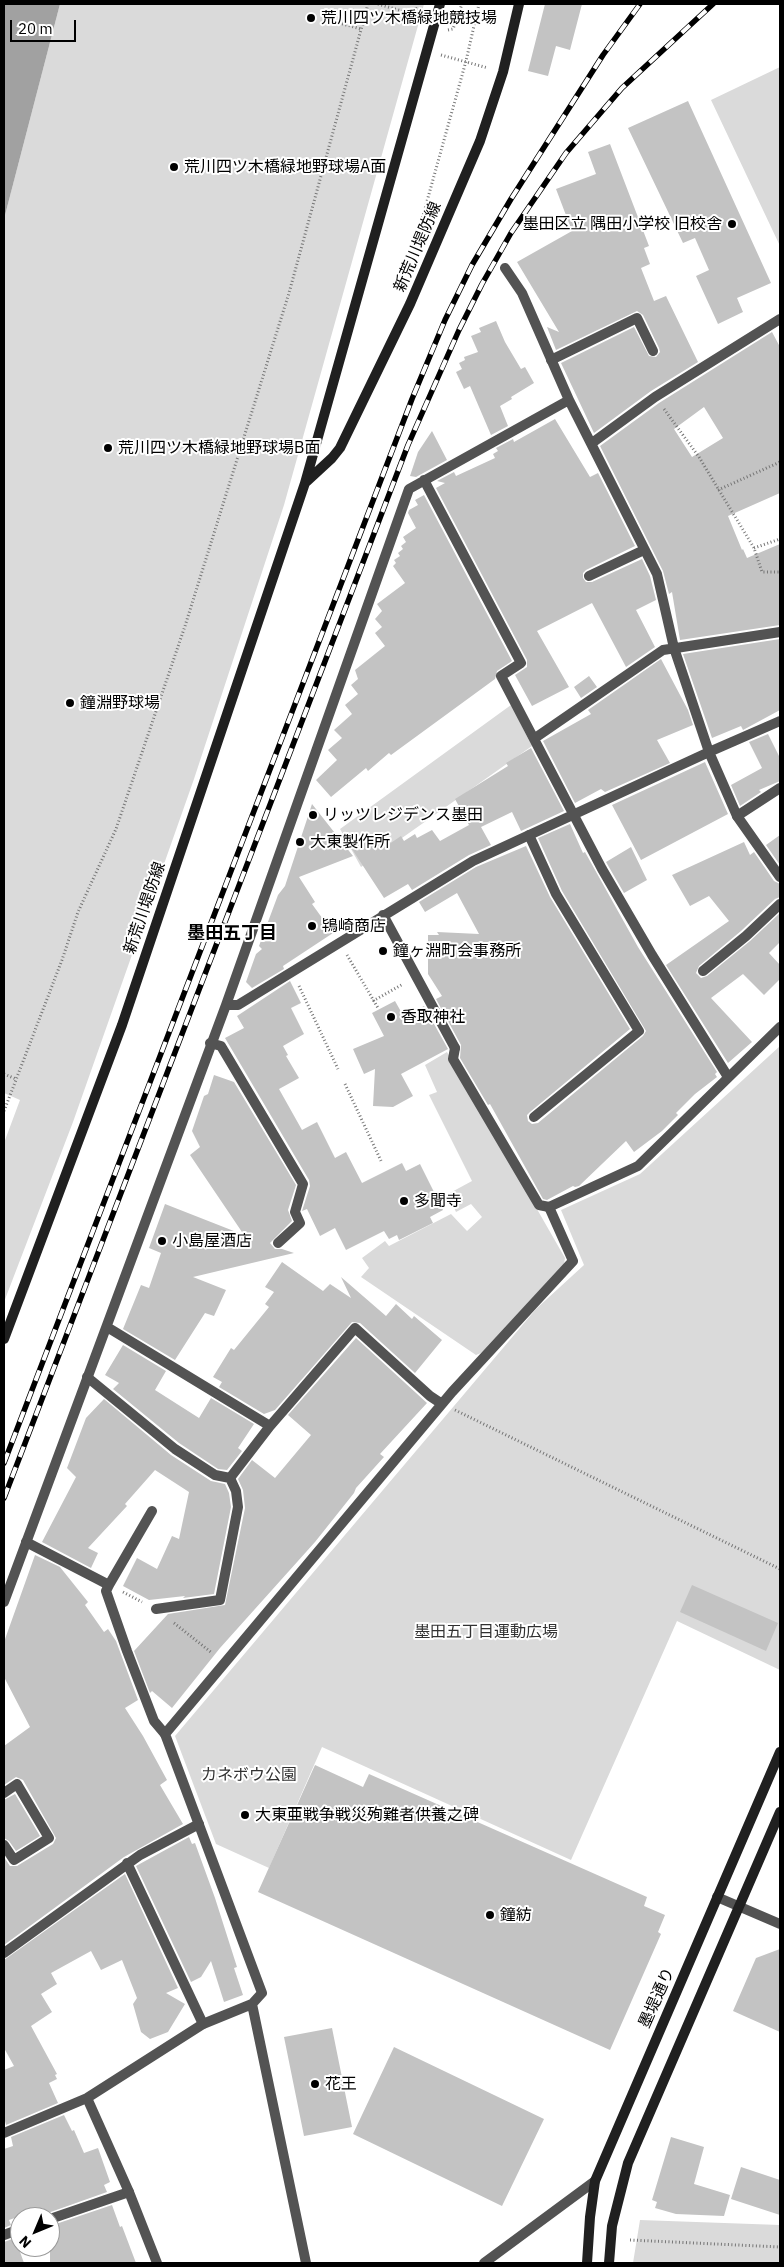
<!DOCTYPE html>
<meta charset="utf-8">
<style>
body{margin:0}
#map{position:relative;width:784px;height:2267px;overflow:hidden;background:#fff;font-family:"IBM Plex Sans",sans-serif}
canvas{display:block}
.frame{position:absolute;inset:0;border:5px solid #000;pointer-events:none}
.north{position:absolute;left:10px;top:2207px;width:50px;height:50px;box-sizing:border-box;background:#fff;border:1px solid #999;border-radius:50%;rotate:225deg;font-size:14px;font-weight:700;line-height:20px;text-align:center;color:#000}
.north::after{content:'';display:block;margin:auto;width:18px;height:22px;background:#000;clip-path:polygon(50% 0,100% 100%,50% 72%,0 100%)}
.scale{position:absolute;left:10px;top:20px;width:66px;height:22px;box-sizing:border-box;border:2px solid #000;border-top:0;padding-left:6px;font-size:15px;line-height:18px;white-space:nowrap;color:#000;-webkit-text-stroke:4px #fff;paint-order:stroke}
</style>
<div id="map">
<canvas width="784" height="2267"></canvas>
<div class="frame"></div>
<div class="north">N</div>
<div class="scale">20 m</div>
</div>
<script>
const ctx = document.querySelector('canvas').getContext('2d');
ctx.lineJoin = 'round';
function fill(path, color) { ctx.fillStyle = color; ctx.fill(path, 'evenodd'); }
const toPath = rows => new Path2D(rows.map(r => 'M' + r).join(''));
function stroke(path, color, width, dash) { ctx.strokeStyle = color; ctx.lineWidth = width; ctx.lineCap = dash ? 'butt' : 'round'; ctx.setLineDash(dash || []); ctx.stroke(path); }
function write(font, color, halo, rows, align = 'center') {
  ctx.font = font + ' "IBM Plex Sans","Noto Sans JP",sans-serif'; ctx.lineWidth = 4; ctx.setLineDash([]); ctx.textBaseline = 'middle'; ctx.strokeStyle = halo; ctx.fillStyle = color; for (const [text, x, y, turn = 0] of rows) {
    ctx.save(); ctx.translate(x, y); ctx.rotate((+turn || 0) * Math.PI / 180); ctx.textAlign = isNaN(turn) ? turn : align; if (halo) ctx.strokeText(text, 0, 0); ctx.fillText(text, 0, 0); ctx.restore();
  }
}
fill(toPath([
 [60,4,424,4,284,505,194,779,73,1122,4,1302,4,1143,20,1100,4,1093,4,219],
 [780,67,780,246,711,100],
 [511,705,532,746,361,867,340,829],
 [780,1046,780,1670,677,1621,571,1860,322,1747,269,1868,216,1844,175,1736,536,1309,584,1265,561,1210,640,1174],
 [447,1052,565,1258,564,1264,481,1353,476,1355,361,1277,369,1268,362,1258,385,1241,389,1246,451,1214,467,1231,482,1217,471,1204,456,1212,448,1194,472,1181,429,1095,437,1092,425,1065],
 [640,2220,780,2225,780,2263,633,2263]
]), '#dadada');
fill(toPath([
 [4,4,60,4,4,219]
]), '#a1a1a1');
fill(toPath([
 [545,4,582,4,570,50,556,46,548,76,528,71],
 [688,101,771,283,737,298,743,312,718,324,696,276,709,270,695,238,683,243,628,128],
 [610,144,649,246,644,248,650,264,641,268,654,301,666,296,698,362,651,391,594,433,561,363,634,327,649,356,656,357,660,352,659,348,643,315,637,311,556,350,547,327,559,332,517,262,572,231,556,189,596,174,588,152],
 [496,321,505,342,521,369,525,367,534,383,511,397,512,399,500,406,508,426,491,435,470,386,464,389,456,372,462,369,459,363,465,360,464,357,478,352,471,336,481,332,479,328],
 [772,332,780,347,780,493,728,516,742,550,743,549,747,558,780,544,780,625,680,640,672,592,669,594,663,571,600,446,659,403],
 [704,407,723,438,692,457,674,429],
 [555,419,590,477,598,473,635,546,586,570,583,573,583,578,586,582,592,582,642,559,650,576,656,600,636,610,655,647,626,667,592,603,537,631,569,687,532,706,515,675,527,667,527,660,436,488,445,483,437,481,454,472,456,476,495,458,493,454,498,451,496,448,513,439,514,442],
 [432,431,447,460,416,477,410,476,418,452],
 [424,495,512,661,497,671,495,679,391,755,389,753,368,771,366,768,331,797,316,780,337,760,328,750,342,738,334,730,352,714,345,705,358,694,351,685,358,679,355,670,385,646,375,633,382,627,375,619,382,611,377,604,405,583,393,566,396,563,394,560,400,556,398,553,403,549,401,546,406,542,403,537,416,528,408,513,409,510,418,505,415,500],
 [780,639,780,710,743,730,741,726,712,738,683,654],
 [661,659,688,710,693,725,657,740,670,763,605,792,601,789,575,803,543,741,591,714,588,710],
 [589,676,597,687,581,698,574,687],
 [768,734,780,758,780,781,759,790,761,792,740,806,731,785,762,768,749,742],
 [531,748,564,811,521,831,512,812,481,827,491,845,469,855,412,890,408,884,384,898,350,846,368,832,382,849,401,836,404,841,415,834,417,838,432,830,440,841,469,825,455,799,508,766,506,763],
 [705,762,728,814,641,860,612,805],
 [312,804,353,856,299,877,315,902,312,904,333,933,283,966,284,969,252,988,246,982,256,954,262,949,259,946,278,895,285,886],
 [570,824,583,853,585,852,638,947,717,1072,715,1074,717,1077,695,1094,676,1113,678,1115,662,1131,634,1152,626,1141,579,1186,575,1187,573,1186,547,1200,543,1199,490,1104,488,1105,460,1058,461,1045,436,999,442,996,428,974,428,935,439,935,437,932,479,934,457,893,425,912,419,902,476,867,526,846,550,897,630,1029,530,1112,527,1115,528,1121,532,1124,538,1123,643,1036,646,1031,562,891,538,838],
 [780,835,780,865,766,845],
 [744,842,750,855,754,852,774,881,780,884,780,897,775,899,741,931,699,966,696,973,701,978,707,976,750,941,780,913,780,942,769,953,780,965,780,979,764,995,743,974,711,998,752,1042,728,1063,666,965,729,921,709,896,690,906,672,875],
 [631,847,647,880,624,893,606,862],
 [290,981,301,1003,291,1008,304,1034,283,1046,288,1055,286,1056,299,1078,279,1089,302,1130,317,1122,335,1158,346,1152,362,1183,402,1163,406,1171,420,1164,443,1210,430,1217,433,1223,399,1240,397,1235,389,1239,384,1231,346,1250,335,1228,320,1236,307,1209,302,1211,310,1186,309,1180,225,1038,244,1028,237,1016],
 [395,1001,404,1017,424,1006,448,1049,401,1074,413,1096,393,1107,373,1106,375,1069,364,1074,353,1049,384,1036,372,1013],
 [214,1075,234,1082,296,1185,288,1210,292,1221,270,1243,275,1249,282,1249,294,1253,193,1277,226,1290,214,1316,205,1313,175,1360,123,1329,141,1285,149,1288,161,1253,149,1248,165,1204,244,1235,190,1155,200,1147,192,1131,204,1096,208,1094],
 [282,1262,323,1291,330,1284,351,1298,341,1277,386,1316,396,1304,412,1319,414,1316,442,1340,415,1373,360,1323,352,1322,275,1410,264,1414,219,1387,222,1382,213,1377,231,1348,234,1350,269,1307,265,1304,274,1292,265,1287],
 [356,1338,427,1403,380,1454,384,1457,356,1488,354,1493,315,1542,220,1648,172,1708,152,1691,150,1693,134,1651,168,1614,225,1605,245,1508,243,1490,238,1479,252,1460,275,1478,311,1435,288,1415],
 [123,1345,166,1371,155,1390,199,1418,211,1398,254,1424,238,1448,242,1451,227,1470,218,1469,179,1443,113,1389,119,1383,105,1375],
 [104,1399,171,1455,211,1481,225,1484,229,1493,231,1507,214,1594,183,1598,185,1596,149,1600,123,1586,137,1558,157,1569,172,1536,179,1539,189,1492,155,1470,125,1504,127,1506,88,1548,98,1553,91,1568,42,1542,76,1477,67,1468,86,1418],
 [35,1555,60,1567,88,1602,85,1605,104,1632,108,1629,116,1641,138,1700,125,1708,143,1736,167,1780,160,1785,183,1824,124,1857,4,1945,4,1857,10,1866,17,1866,53,1844,56,1838,23,1780,16,1777,4,1785,4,1746,30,1727,4,1677,4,1642],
 [692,1585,778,1623,766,1651,680,1612],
 [315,1765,363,1787,369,1774,647,1897,644,1906,665,1915,658,1932,661,1934,610,2050,258,1892],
 [15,1794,40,1836,16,1851,9,1841,4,1838,4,1800],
 [189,1837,192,1844,195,1843,215,1898,237,1967,234,1968,243,1995,224,2002,211,1961,201,1977,191,1982,136,1866],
 [125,1874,178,1988,166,1993,185,2004,168,2032,150,2039,141,2032,133,2004,137,1998,122,1960,101,1970,91,1951,51,1973,57,1984,41,1994,52,2012,31,2026,57,2074,55,2075,57,2079,49,2083,58,2103,6,2125,4,2117,4,2070,14,2066,4,2048,4,1960],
 [780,1949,780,2032,733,2011,756,1958],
 [332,2028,352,2127,304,2136,284,2037],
 [394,2047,544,2119,502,2206,353,2134],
 [64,2115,72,2131,74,2130,84,2153,98,2148,110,2182,104,2185,107,2192,45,2214,43,2208,9,2220,11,2225,4,2228,4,2149,13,2146,11,2137],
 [671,2137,704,2147,694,2184,730,2195,724,2216,676,2214,655,2208,657,2202,652,2200],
 [741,2167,780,2180,780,2215,731,2199],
 [112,2205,120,2227,122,2226,136,2263,50,2263,50,2226],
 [15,2238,24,2263,4,2263,4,2242]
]), '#c3c3c3');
stroke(toPath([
 [378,4,415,15,416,4],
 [332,21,361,29],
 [448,30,453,29,462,4],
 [441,55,488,68],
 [414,248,466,61,479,4],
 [664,409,699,457,754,548,762,572,780,572],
 [718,490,780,462],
 [754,548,780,539],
 [347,955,378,1008],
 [299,986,338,1069],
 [373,1001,403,984],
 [4,1074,16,1079],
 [345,1084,382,1163],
 [4,1111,62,960,78,912,116,829,185,626,289,293,368,4],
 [455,1410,780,1569],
 [123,1592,142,1602],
 [174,1623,212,1653],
 [630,2240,780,2247]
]), '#757575', 3, [1, 2.5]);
stroke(toPath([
 [551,360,637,318,653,351],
 [589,576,644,550],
 [737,816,780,788],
 [529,835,556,894,639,1031,534,1117],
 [703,971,746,936,780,904],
 [210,1043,221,1046,303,1184,295,1212,300,1223,278,1243],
 [455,1048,453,1059,539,1205,549,1207],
 [87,1377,175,1449,215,1475,230,1478,236,1491,238,1507,220,1600,156,1609],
 [26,1542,109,1585,106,1591,127,1651,154,1721,165,1734],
 [109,1585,152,1511],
 [4,1793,17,1784,49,1838,14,1860,4,1845],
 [127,1863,203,2024],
 [4,1953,140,1855,199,1824],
 [50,2219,129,2192],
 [4,2235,20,2229]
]), '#535353', 10);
stroke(toPath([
 [505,268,522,293,569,400,657,574,674,648,709,752,737,816,780,877],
 [592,443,655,397,780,319],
 [424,480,521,663,501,676,602,869,652,955,728,1077],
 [535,738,663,650,780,632],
 [383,915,455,1048],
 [226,1005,238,1005,473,861,709,752,780,721],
 [107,1327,270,1426],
 [230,1478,270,1426,355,1328,430,1396,442,1404],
 [4,1602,226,1005,409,489,569,400],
 [717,1897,780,1924],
 [87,2098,129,2192,157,2263],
 [4,2133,87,2098,203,2024,252,2004],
 [306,2263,252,2004,262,1993,165,1734,452,1392,573,1261,549,1207,638,1166,780,1027],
 [484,2263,595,2181]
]), '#535353', 10);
stroke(toPath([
 [306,482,332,458,340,448,410,304,480,141,503,72,519,4],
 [4,1339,122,1025,305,483,440,4],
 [587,2263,590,2217,595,2181,780,1752],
 [609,2263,612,2226,628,2163,780,1812]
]), '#202020', 10);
const rail = toPath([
 [4,1463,412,399,445,320,472,265,511,199,603,55,640,4],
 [4,1498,408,445,459,330,482,284,511,233,566,153,622,88,713,4]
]);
stroke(rail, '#000', 5.5);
stroke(rail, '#fff', 4, [11]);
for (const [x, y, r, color] of [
 [311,18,5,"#000"],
 [174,167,5,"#000"],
 [732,224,5,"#000"],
 [108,448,5,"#000"],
 [70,703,5,"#000"],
 [313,815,5,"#000"],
 [300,842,5,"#000"],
 [312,926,5,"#000"],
 [383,951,5,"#000"],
 [391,1017,5,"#000"],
 [404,1201,5,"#000"],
 [162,1241,5,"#000"],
 [245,1815,5,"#000"],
 [490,1915,5,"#000"],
 [315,2084,5,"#000"]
]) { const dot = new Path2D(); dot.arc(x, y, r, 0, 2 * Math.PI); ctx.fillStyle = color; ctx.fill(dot); stroke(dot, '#fff', 2); }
write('16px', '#000', '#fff', [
 ["荒川四ツ木橋緑地競技場",321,18],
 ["荒川四ツ木橋緑地野球場A面",184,167],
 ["墨田区立 隅田小学校 旧校舎",722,224,"right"],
 ["荒川四ツ木橋緑地野球場B面",118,448],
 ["鐘淵野球場",80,703],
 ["リッツレジデンス墨田",323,815],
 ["大東製作所",310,842],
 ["鴇崎商店",322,926],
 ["鐘ヶ淵町会事務所",393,951],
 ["香取神社",401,1017],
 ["多聞寺",414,1201],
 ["小島屋酒店",172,1241],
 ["大東亜戦争戦災殉難者供養之碑",255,1815],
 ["鐘紡",500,1915],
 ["花王",325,2084]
], 'left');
write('16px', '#000', '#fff', [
 ["新荒川堤防線",418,247,-67],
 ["新荒川堤防線",145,908,-71],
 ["墨堤通り",657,1998,-66]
]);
write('16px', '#313131', '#fff', [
 ["墨田五丁目運動広場",486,1632],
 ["カネボウ公園",249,1775]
]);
write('bold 18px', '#000', '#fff', [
 ["墨田五丁目",232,934]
]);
</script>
